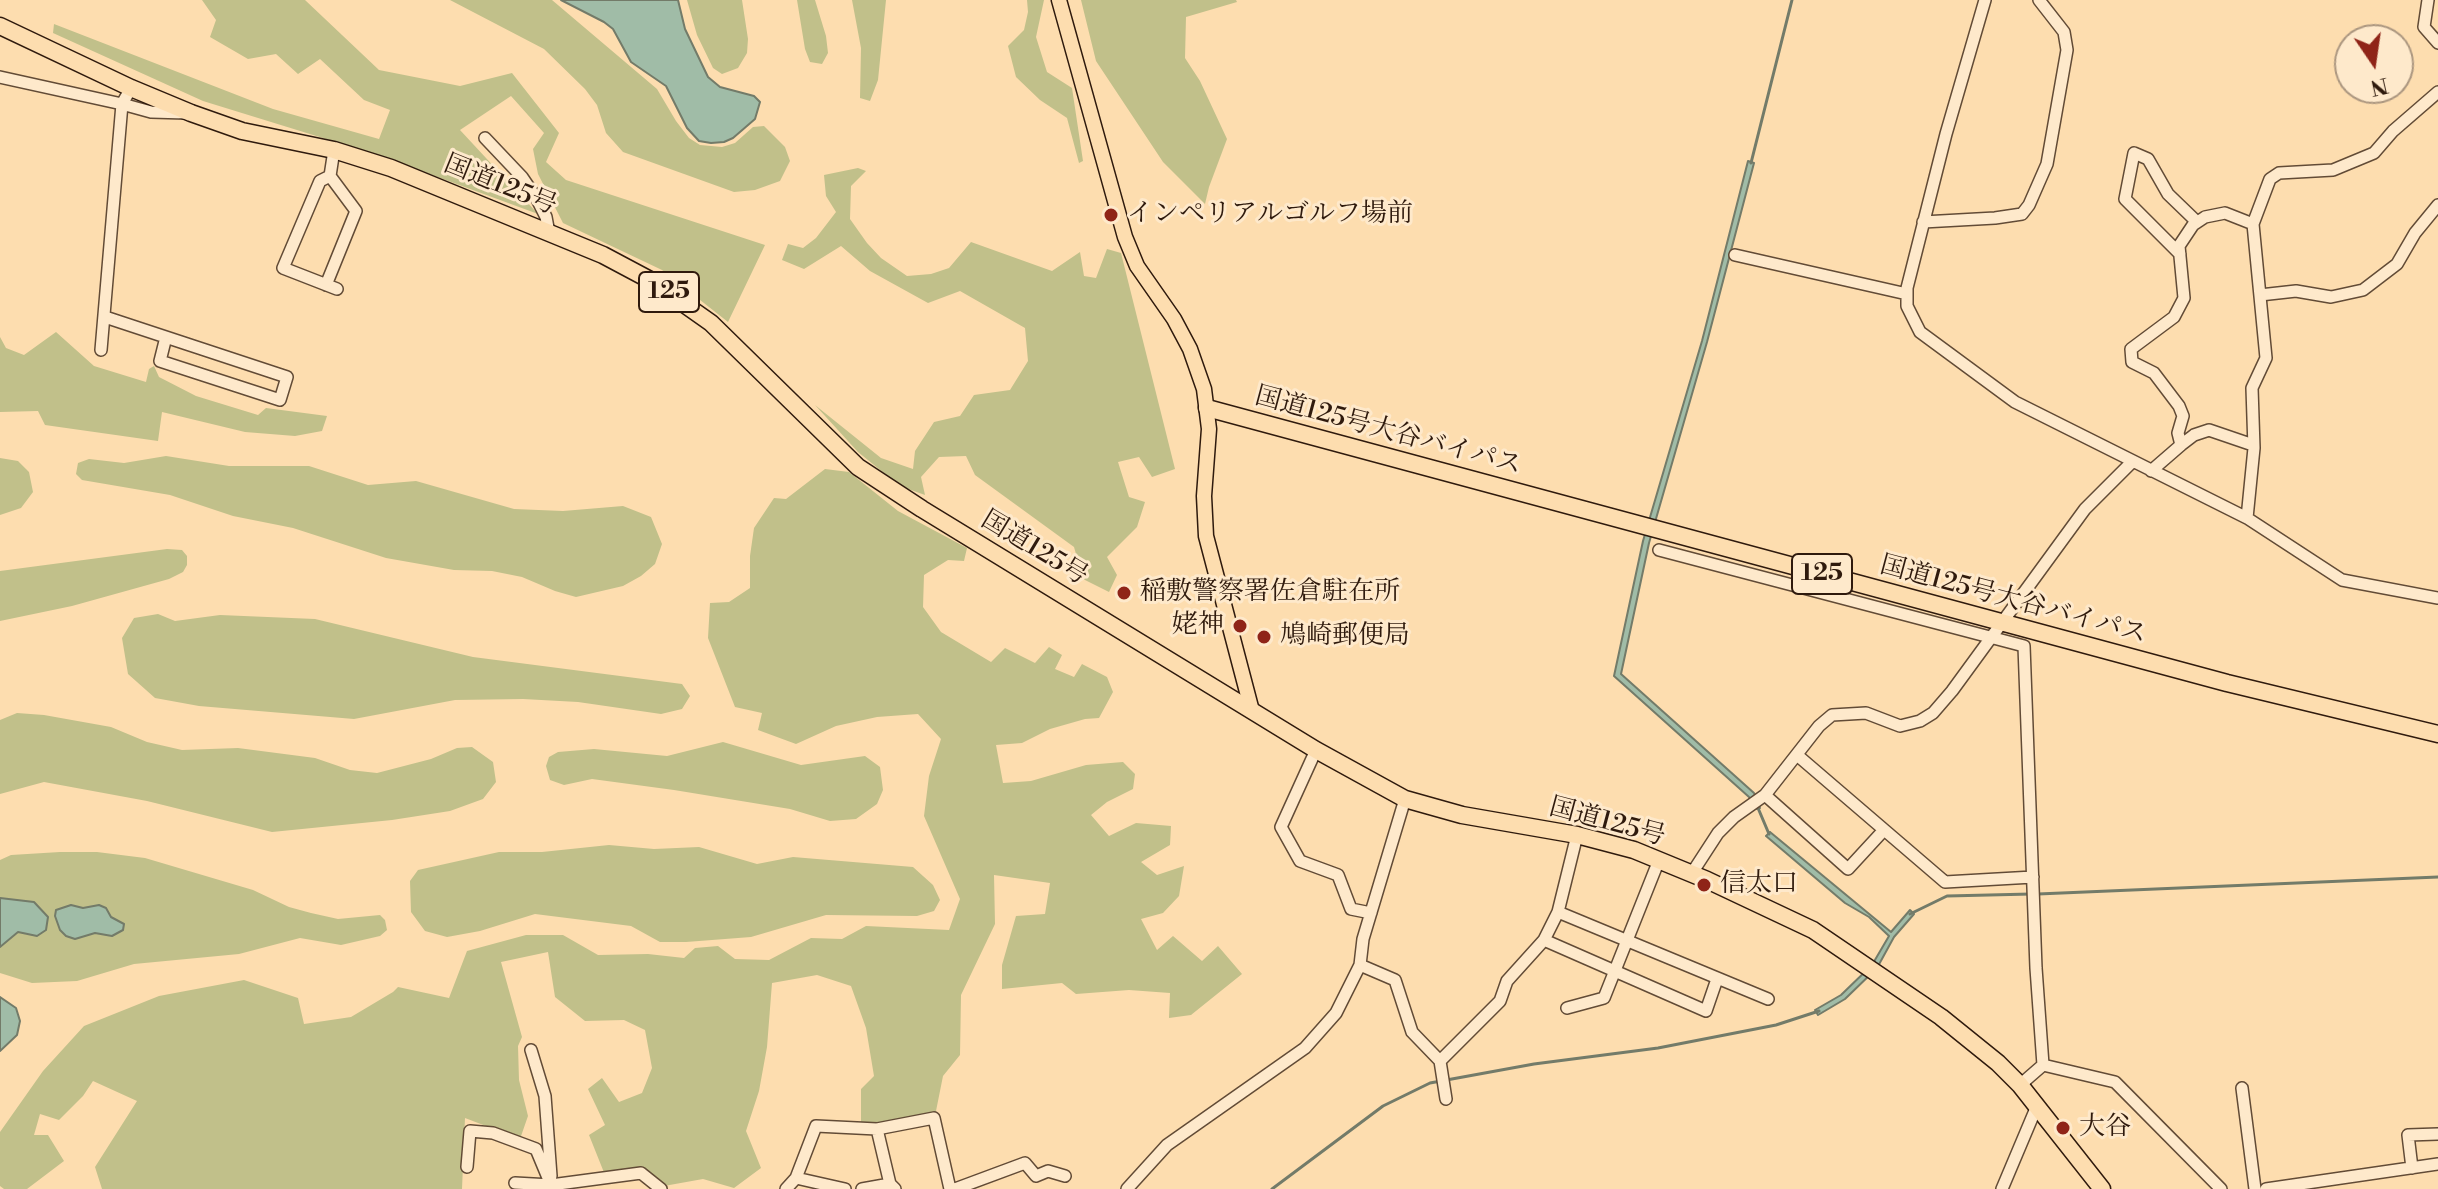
<!DOCTYPE html>
<meta charset="utf-8">
<style>
body{margin:0}
#map{position:relative;width:2438px;height:1189px;overflow:hidden;background:#fdddaf;font-family:"Libre Bodoni",serif}
canvas{display:block}
.north{position:absolute;left:2334px;top:24px;width:80px;height:80px;box-sizing:border-box;background:#fee9cb;border:2px solid #ab967f;border-radius:50%;rotate:167deg;font-size:22px;font-weight:700;line-height:32px;text-align:center;color:#2f1a0d}
.north::after{content:'';display:block;margin:auto;width:28px;height:36px;background:#8f2418;clip-path:polygon(50% 0,100% 100%,50% 72%,0 100%)}
</style>
<div id="map">
<canvas width="2438" height="1189"></canvas>
<div class="north">N</div>
</div>
<script>
const ctx = document.querySelector('canvas').getContext('2d');
ctx.lineJoin = 'round';
function fill(path, color) { ctx.fillStyle = color; ctx.fill(path, 'evenodd'); }
const toPath = rows => new Path2D(rows.map(r => 'M' + r).join(''));
function stroke(path, color, width, dash) { ctx.strokeStyle = color; ctx.lineWidth = width; ctx.lineCap = dash ? 'butt' : 'round'; ctx.setLineDash(dash || []); ctx.stroke(path); }
function write(font, color, halo, rows, align = 'center') {
  ctx.font = font + ' "Libre Bodoni","Noto Serif JP",serif'; ctx.lineWidth = 6; ctx.setLineDash([]); ctx.textBaseline = 'middle'; ctx.strokeStyle = halo; ctx.fillStyle = color; for (const [text, x, y, turn = 0] of rows) {
    ctx.save(); ctx.translate(x, y); ctx.rotate((+turn || 0) * Math.PI / 180); ctx.textAlign = isNaN(turn) ? turn : align; if (halo) ctx.strokeText(text, 0, 0); ctx.fillText(text, 0, 0); ctx.restore();
  }
}
fill(toPath([
 [202,0,305,0,379,70,460,86,512,73,559,133,546,162,566,180,765,245,728,322,662,270,563,223,538,174,533,149,544,133,511,96,460,130,538,214,378,155,203,101,53,33,54,24,273,109,379,139,390,110,364,100,320,59,298,74,276,54,248,59,210,37,216,20],
 [450,0,552,0,657,89,676,121,689,138,700,145,722,147,735,143,753,127,764,126,785,147,790,161,780,181,755,190,734,192,623,152,606,133,597,105,585,89,544,49],
 [687,0,742,0,748,39,747,53,738,68,722,74,713,68,697,35],
 [797,0,815,0,826,36,828,53,822,64,810,62,805,49],
 [852,0,886,0,878,80,870,101,860,98,861,48],
 [1027,0,1044,0,1036,37,1047,72,1072,88,1083,161,1079,163,1067,118,1040,100,1016,77,1008,46,1024,30,1028,12],
 [1081,0,1236,0,1237,2,1186,17,1185,58,1200,81,1227,139,1209,187,1205,204,1163,162,1096,61],
 [858,168,866,171,851,186,850,219,867,243,881,258,907,276,931,274,949,268,971,242,1052,271,1080,252,1084,276,1096,278,1107,249,1121,253,1175,469,1152,477,1139,457,1118,462,1129,497,1145,502,1137,527,1107,557,1117,575,1109,592,1083,579,1074,547,975,475,966,456,939,457,921,477,925,495,900,486,858,452,815,405,881,458,913,469,915,451,934,422,960,416,974,395,1010,390,1028,361,1025,328,960,291,928,303,870,271,841,246,804,269,782,260,788,244,803,248,816,238,836,212,826,196,824,175],
 [56,332,94,366,146,382,149,369,154,366,159,377,196,396,258,415,266,408,327,416,322,431,295,436,245,432,162,412,158,441,45,425,38,411,0,412,0,337,6,348,24,355],
 [166,456,229,466,309,466,368,485,416,481,514,509,563,511,623,506,651,517,662,544,655,564,641,576,623,586,576,597,555,591,522,577,492,571,454,570,386,558,293,528,233,516,170,495,82,480,76,474,78,463,89,459,124,463],
 [0,458,18,461,29,472,33,492,21,508,0,515],
 [825,469,849,472,898,511,967,548,964,561,948,560,924,575,923,607,941,632,991,662,1005,648,1035,663,1049,647,1062,655,1055,669,1074,677,1082,664,1107,677,1113,692,1099,718,1085,719,1050,729,1022,743,996,745,1003,783,1031,781,1086,765,1123,762,1135,774,1133,789,1107,802,1091,815,1109,836,1136,823,1171,826,1170,845,1141,862,1157,875,1184,866,1179,896,1163,913,1141,919,1157,950,1173,936,1202,961,1218,946,1242,974,1191,1015,1169,1018,1170,993,1129,990,1076,994,1062,983,1002,989,1002,965,1016,916,1045,914,1050,883,994,875,995,924,961,995,960,1055,943,1076,935,1116,861,1126,861,1089,874,1076,866,1028,851,986,817,975,772,983,767,1047,759,1091,746,1131,761,1168,734,1188,703,1179,664,1186,643,1169,605,1175,589,1135,605,1125,588,1089,602,1078,619,1102,642,1093,652,1068,645,1030,624,1020,585,1021,555,997,548,952,501,962,522,1037,518,1046,519,1080,528,1116,520,1139,465,1118,462,1189,102,1189,95,1167,137,1101,93,1081,83,1096,59,1120,40,1114,34,1135,48,1135,64,1161,27,1189,4,1189,0,1186,0,1132,43,1071,84,1026,159,996,244,980,298,998,304,1024,351,1017,393,992,398,987,449,998,467,951,526,935,563,935,598,955,648,954,684,958,695,948,718,946,735,959,769,960,811,938,842,939,866,926,949,930,960,899,924,816,929,776,941,739,918,714,877,717,836,726,796,744,758,730,762,713,735,707,708,638,710,603,729,602,750,588,750,556,754,528,774,498,786,499],
 [167,549,182,550,187,556,187,565,183,572,169,579,72,606,0,621,0,571],
 [158,614,175,621,220,615,315,619,473,657,682,684,690,696,682,709,661,714,578,702,523,699,455,700,354,719,199,706,155,698,128,674,122,638,134,618],
 [17,713,44,715,111,727,147,742,182,750,238,748,315,758,350,770,377,773,431,759,457,748,472,747,493,762,496,782,483,799,450,811,392,820,272,832,147,801,44,782,0,794,0,720],
 [723,742,801,765,865,756,880,767,883,790,877,804,856,819,830,821,790,809,674,790,592,779,564,785,550,780,546,766,549,757,558,752,594,749,667,756],
 [609,845,654,849,699,847,757,864,793,857,913,867,933,885,940,900,934,911,917,916,826,915,751,937,686,942,660,942,631,926,535,914,480,931,447,937,425,931,411,912,410,881,418,870,499,852,542,852],
 [60,852,97,852,145,858,253,890,289,907,311,913,338,919,380,915,385,920,387,930,380,936,341,945,300,938,239,954,134,964,77,981,32,983,0,973,0,860,11,855]
]), '#c1c08a');
const water = toPath([
 [561,0,678,0,685,29,708,77,720,87,754,96,760,102,755,119,733,138,724,142,711,143,699,141,687,128,666,86,631,62,613,29,604,22,561,0],
 [1748,161,1754,163,1707,342,1649,543,1621,674,1754,793,1760,808,1755,809,1749,797,1614,676,1643,541,1702,341,1748,161],
 [1770,832,1891,932,1910,910,1914,914,1894,937,1877,968,1845,999,1818,1015,1815,1010,1841,995,1872,965,1889,936,1869,917,1845,903,1766,836,1770,832],
 [0,898,34,902,48,917,46,930,37,936,18,932,0,947,0,898],
 [71,905,83,908,99,905,106,908,111,917,124,924,123,930,112,936,95,933,75,939,66,936,60,930,55,916,56,910,71,905],
 [0,997,16,1008,20,1021,17,1035,0,1051,0,997]
]);
fill(water, '#a0bca7');
stroke(water, '#737b69', 2);
stroke(toPath([
 [1751,163,1792,0],
 [1758,808,1769,834],
 [2038,894,2438,877],
 [1910,914,1947,896,2031,894],
 [1272,1189,1383,1106,1430,1083,1534,1064,1658,1048,1776,1025,1819,1011]
]), '#737b69', 3);
const minor = toPath([
 [1985,0,1946,134,1907,288,1907,306,1920,332,2015,402,2247,518,2342,580,2438,598],
 [2428,0,2424,27,2438,43],
 [0,77,122,104,131,88],
 [485,138,522,177,537,199,546,217,549,233],
 [334,150,330,176,320,181,283,268,337,289],
 [1923,222,1995,218,2022,214,2029,205,2047,164,2067,50,2064,32,2039,0],
 [2180,254,2125,199,2134,153,2148,159,2168,194,2197,222],
 [1735,255,1907,294],
 [326,285,356,211,330,176],
 [2260,295,2296,291,2331,297,2363,290,2397,264,2415,233,2438,205],
 [105,317,287,377,280,400,160,361,166,337],
 [101,350,122,104,151,112,186,113],
 [2181,445,2194,435,2209,430,2253,445],
 [2151,471,2181,445,2178,433,2183,416,2179,406,2154,373,2132,362,2131,349,2174,317,2184,298,2179,246,2193,225,2205,217,2225,213,2253,224],
 [2247,518,2254,448,2252,388,2266,358,2253,224,2270,179,2279,173,2333,170,2374,153,2393,131,2438,92],
 [1659,550,2024,646,2036,968,2043,1065,2020,1085],
 [1316,750,1281,827,1300,861,1338,875,1351,909,1371,913],
 [1797,755,1945,882,2033,877],
 [1765,795,1848,869,1883,831],
 [1692,873,1718,833,1734,817,1765,795,1819,726,1832,715,1866,713,1900,726,1920,721,1933,713,1952,691,2085,509,2132,462],
 [1558,912,1768,999],
 [1544,940,1706,1011,1717,979],
 [1360,965,1395,980,1412,1032,1440,1061],
 [1567,1008,1604,998,1659,860],
 [531,1050,545,1096,551,1176],
 [2043,1065,2115,1082,2221,1189],
 [2242,1088,2255,1189],
 [1446,1099,1440,1061,1500,1001,1507,981,1544,940,1558,912,1577,835],
 [877,1129,890,1184,895,1189],
 [467,1167,470,1131,493,1133,536,1149,551,1185,515,1183],
 [2412,1168,2408,1135,2438,1134],
 [796,1178,845,1189],
 [551,1189,551,1185,641,1173,661,1189],
 [786,1189,796,1178,816,1126,877,1129,934,1118,950,1189],
 [862,1189,890,1184],
 [955,1189,1025,1163,1036,1176,1048,1171,1065,1176],
 [1127,1189,1167,1145,1305,1048,1336,1013,1360,965,1363,939,1405,799],
 [2002,1189,2037,1106],
 [2266,1189,2438,1164]
]);
const major = toPath([
 [1059,0,1125,237,1137,266,1174,319,1190,349,1204,389,1209,429,1204,496,1206,536,1252,711]
]);
const highway = toPath([
 [0,26,131,88,191,113,242,131,334,150,391,168,603,255,650,280,711,323,858,467,922,509,1316,750,1405,799,1462,815,1577,835,1634,850,1707,880,1813,930,1941,1017,1998,1063,2020,1085,2102,1189],
 [1207,408,2227,683,2438,734]
]);
stroke(minor, '#624b36', 14);
stroke(major, '#2f1a0d', 17);
stroke(highway, '#2f1a0d', 19);
stroke(minor, '#fee9cb', 11);
stroke(major, '#fdddaf', 14);
stroke(highway, '#fdddaf', 16);
for (const [x, y, r, color] of [
 [1111,215,8,"#8f2418"],
 [1124,593,8,"#8f2418"],
 [1240,626,8,"#8f2418"],
 [1264,637,8,"#8f2418"],
 [1704,885,8,"#8f2418"],
 [2063,1128,8,"#8f2418"]
]) { const dot = new Path2D(); dot.arc(x, y, r, 0, 2 * Math.PI); ctx.fillStyle = color; ctx.fill(dot); stroke(dot, '#fee9cb', 3); }
for (const [x, y, w] of [
 [669,292,60],
 [1822,574,60]
]) { const box = new Path2D(); box.roundRect(x - w / 2, y - 20, w, 40, 6); ctx.fillStyle = '#fee9cb'; ctx.fill(box); stroke(box, '#2f1a0d', 2); }
write('bold 24px', '#2f1a0d', null, [
 ["125",669,292],
 ["125",1822,574]
]);
write('26px', '#2f1a0d', '#fee9cb', [
 ["国道125号",500,186,22],
 ["国道125号大谷バイパス",1388,432,15],
 ["国道125号",1034,549,31],
 ["国道125号大谷バイパス",2013,601,15],
 ["国道125号",1607,823,15]
]);
write('26px', '#2f1a0d', '#fee9cb', [
 ["インペリアルゴルフ場前",1127,215],
 ["稲敷警察署佐倉駐在所",1140,593],
 ["姥神",1224,626,"right"],
 ["鳩崎郵便局",1280,637],
 ["信太口",1720,885],
 ["大谷",2079,1128]
], 'left');
</script>
